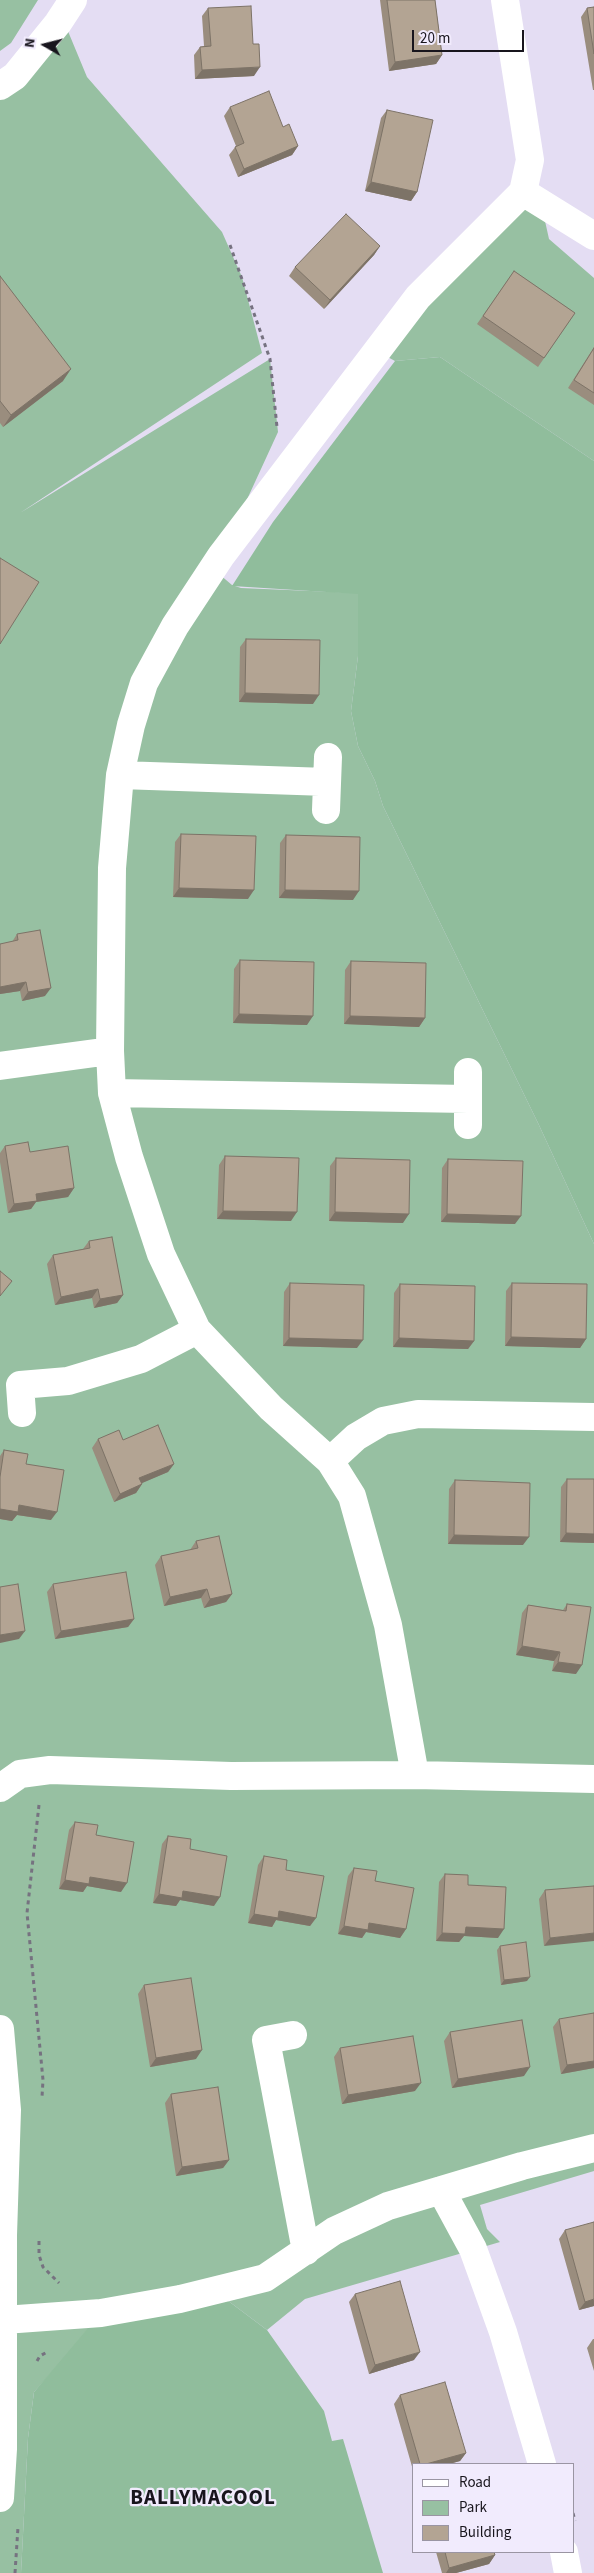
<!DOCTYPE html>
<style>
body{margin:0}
#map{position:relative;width:594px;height:2573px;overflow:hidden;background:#e4ddf3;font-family:"Source Sans 3",sans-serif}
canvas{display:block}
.legend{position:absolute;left:412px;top:2463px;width:162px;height:90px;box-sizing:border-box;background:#f1ebfd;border:1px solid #9a95a3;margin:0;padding:6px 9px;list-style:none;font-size:15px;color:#18151d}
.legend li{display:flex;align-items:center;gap:10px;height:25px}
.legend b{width:25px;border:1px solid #9a95a3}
.north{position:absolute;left:20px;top:20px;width:50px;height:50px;-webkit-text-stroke:4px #f1ebfd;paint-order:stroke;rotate:278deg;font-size:14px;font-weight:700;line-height:20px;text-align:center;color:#18151d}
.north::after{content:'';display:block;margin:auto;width:18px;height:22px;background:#18151d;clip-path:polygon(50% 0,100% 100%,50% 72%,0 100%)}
.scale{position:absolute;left:412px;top:30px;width:112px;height:22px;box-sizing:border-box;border:2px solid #18151d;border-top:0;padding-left:6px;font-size:15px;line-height:18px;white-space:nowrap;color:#18151d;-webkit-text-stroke:4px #f1ebfd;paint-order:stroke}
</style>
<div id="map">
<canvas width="594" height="2573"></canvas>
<ul class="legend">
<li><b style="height:6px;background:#fff"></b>Road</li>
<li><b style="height:14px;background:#97c0a2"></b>Park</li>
<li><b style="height:14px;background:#b3a493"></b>Building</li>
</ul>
<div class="north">N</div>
<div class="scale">20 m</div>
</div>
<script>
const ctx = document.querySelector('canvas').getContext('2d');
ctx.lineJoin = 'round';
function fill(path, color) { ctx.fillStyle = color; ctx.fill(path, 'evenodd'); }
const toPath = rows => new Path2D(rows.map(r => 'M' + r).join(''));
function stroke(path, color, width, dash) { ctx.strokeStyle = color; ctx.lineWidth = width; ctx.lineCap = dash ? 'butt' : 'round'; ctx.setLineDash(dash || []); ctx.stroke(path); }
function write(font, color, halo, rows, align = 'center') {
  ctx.font = font + ' "Source Sans 3",sans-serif'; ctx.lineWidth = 4.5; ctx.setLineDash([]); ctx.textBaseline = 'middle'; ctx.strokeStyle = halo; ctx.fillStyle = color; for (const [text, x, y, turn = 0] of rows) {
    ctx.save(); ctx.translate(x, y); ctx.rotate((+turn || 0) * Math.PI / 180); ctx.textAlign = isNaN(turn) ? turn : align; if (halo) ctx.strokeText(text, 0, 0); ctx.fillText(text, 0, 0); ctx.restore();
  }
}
fill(toPath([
 [0,0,38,0,11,43,0,51],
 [60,12,87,77,222,232,242,277,262,353,20,513,270,359,278,432,221,556,213,569,232,585,241,588,358,593,358,656,351,711,358,746,375,781,383,806,538,1123,594,1244,594,2171,480,2205,487,2229,500,2242,305,2299,267,2330,215,2291,65,2358,34,2392,28,2438,21,2573,0,2573,0,86],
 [523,192,541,203,549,239,594,278,594,461,440,357,395,361,384,355]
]), '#97c0a2');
fill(toPath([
 [440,357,594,461,594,1244,538,1123,383,806,375,781,358,746,351,711,358,656,358,594,232,586,273,522,395,361],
 [215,2291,267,2330,324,2411,332,2441,343,2439,383,2573,21,2573,28,2438,34,2392,101,2313]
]), '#90bd9c');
stroke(toPath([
 [230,245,270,359,277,427],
 [39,1805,27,1913,43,2080,42,2097],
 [39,2241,39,2255,43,2267,59,2283],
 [37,2361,40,2356,47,2352],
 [573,2513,575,2521],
 [15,2573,18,2527]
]), '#767280', 3, [4, 4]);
stroke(toPath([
 [505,0,530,160,523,192],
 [120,775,327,782],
 [326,810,328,757],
 [0,1066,110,1051],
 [468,1072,468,1125],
 [112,1093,468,1099],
 [22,1413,20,1385,68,1381,141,1359,197,1330],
 [330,1461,356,1437,383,1421,418,1414,594,1417],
 [415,1775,388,1625,352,1496,330,1461,271,1408,197,1330,161,1254,129,1157,112,1093,110,1051,112,868,120,775,131,725,144,683,175,626,221,556,418,297,523,192,594,236],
 [0,1788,20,1774,50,1770,231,1776,415,1775,594,1779],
 [0,2029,7,2110,3,2235,3,2449,0,2498],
 [293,2035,266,2040,306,2251],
 [441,2190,473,2249,503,2332,542,2464],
 [4,2320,101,2313,180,2299,265,2278,334,2231,388,2206,522,2166,594,2148],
 [564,2552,568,2573]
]), '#fff', 28);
stroke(toPath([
 [0,86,15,76,58,23,73,0]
]), '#fff', 28);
fill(toPath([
 [380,0,435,0,442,55,436,64,389,71],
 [594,7,594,90,593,90,581,17,587,8],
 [208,8,253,44,254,76,195,79,194,55,200,47,204,46,202,16],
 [230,107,283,127,298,146,292,155,238,177,229,155,236,146,224,116],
 [387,110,417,192,411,201,365,191,381,118],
 [380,246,374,255,324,309,289,276,295,267],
 [514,271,575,313,538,367,477,324],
 [0,276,63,381,3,427,0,423],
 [594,347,594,405,568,388],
 [246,639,313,704,239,702,240,647],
 [181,834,248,899,173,897,175,842],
 [286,835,353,900,279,898,280,843],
 [17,934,45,996,22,1001,20,991,0,994,0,944,12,942],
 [240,960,307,1025,233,1023,234,969],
 [351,961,425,1018,419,1027,344,1024,345,970],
 [5,1146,30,1152,74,1188,68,1197,36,1202,31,1209,8,1213,0,1162,0,1153],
 [225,1156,291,1221,217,1219,219,1165],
 [336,1158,403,1223,329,1221,330,1166],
 [448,1159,515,1224,441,1222,442,1168],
 [89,1241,123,1295,117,1303,94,1308,92,1298,55,1305,47,1264,53,1255,83,1249],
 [290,1283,357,1348,283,1346,284,1292],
 [512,1283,586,1339,580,1348,505,1346,506,1291],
 [400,1284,474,1341,468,1349,393,1347,394,1293],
 [98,1439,123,1440,174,1464,168,1472,141,1483,142,1484,136,1493,114,1502,92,1448],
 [4,1450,26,1464,51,1520,17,1515,12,1521,0,1519,0,1456],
 [567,1479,594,1543,560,1542,561,1487],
 [455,1480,523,1545,448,1544,449,1489],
 [196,1541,232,1594,226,1602,204,1608,201,1598,164,1606,155,1565,161,1556,190,1550],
 [53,1584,134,1619,128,1627,55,1639,47,1592],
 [567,1604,576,1674,552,1671,554,1661,516,1655,522,1613,528,1605,563,1610],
 [75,1822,96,1835,121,1892,87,1886,83,1892,59,1889,69,1830],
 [168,1836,190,1849,214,1906,180,1900,176,1906,153,1903,162,1844],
 [264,1856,286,1870,316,1918,310,1926,276,1920,272,1927,248,1923,258,1865],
 [354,1868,375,1881,406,1929,400,1938,366,1932,362,1938,338,1934,348,1876],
 [445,1874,468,1885,498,1938,464,1936,459,1942,436,1941,439,1882],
 [594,1886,544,1946,539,1899,545,1890],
 [500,1946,527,1981,501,1985,497,1950],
 [144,1985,196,2059,150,2067,138,1994],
 [559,2019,594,2068,561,2074,553,2027],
 [450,2032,524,2076,452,2088,444,2041],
 [340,2048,415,2091,342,2104,334,2057],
 [171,2094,229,2160,223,2168,176,2176,165,2103],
 [565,2230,594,2306,579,2310,559,2239],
 [355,2294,414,2360,369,2374,349,2302],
 [593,2339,594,2339,594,2371,587,2348],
 [400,2395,466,2453,460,2461,449,2464,413,2464,413,2470,394,2404],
 [436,2552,494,2552,495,2555,489,2564,456,2573,442,2573]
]), '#9a8d7e');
fill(toPath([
 [442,55,436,64,389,71,395,62],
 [260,67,254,76,195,79,202,70],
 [298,146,292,155,238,177,244,169],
 [371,182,417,192,411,201,365,191],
 [380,246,374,255,324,309,330,300],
 [71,369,63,381,3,427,11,415],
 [245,693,319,695,313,704,239,702],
 [179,888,254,890,248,899,173,897],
 [285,890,359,891,353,900,279,898],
 [26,982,20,991,0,994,0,987],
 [51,988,45,996,22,1001,28,992],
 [239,1014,313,1016,307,1025,233,1023],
 [350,1016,425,1018,419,1027,344,1024],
 [74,1188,68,1197,36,1202,31,1209,8,1213,14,1204,36,1194],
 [223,1211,297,1212,291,1221,217,1219],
 [335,1212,409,1214,403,1223,329,1221],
 [447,1214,521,1216,515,1224,441,1222],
 [98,1289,92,1298,55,1305,61,1297],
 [123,1295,117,1303,94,1308,100,1299],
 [511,1337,586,1339,580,1348,505,1346],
 [289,1338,363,1340,357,1348,283,1346],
 [399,1338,474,1341,468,1349,393,1347],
 [174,1464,168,1472,133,1487,139,1478],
 [142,1484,136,1493,114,1502,120,1494],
 [19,1505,57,1512,51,1520,17,1515,12,1521,0,1519,0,1509],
 [566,1533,594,1534,594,1543,560,1542],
 [454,1535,529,1537,523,1545,448,1544],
 [207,1589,201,1598,164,1606,170,1597],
 [232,1594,226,1602,204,1608,210,1599],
 [134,1619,128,1627,55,1639,61,1631],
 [25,1631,19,1639,0,1643,0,1635],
 [522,1646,560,1652,554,1661,516,1655],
 [558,1662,582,1665,576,1674,552,1671],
 [90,1877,127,1883,121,1892,87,1886,83,1892,59,1889,65,1880],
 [183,1891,220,1897,214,1906,180,1900,176,1906,153,1903,159,1894],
 [279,1911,316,1918,310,1926,276,1920,272,1927,248,1923,254,1914],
 [369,1923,406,1929,400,1938,366,1932,362,1938,338,1934,344,1926],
 [466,1927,504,1929,498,1938,464,1936,459,1942,436,1941,442,1933],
 [594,1933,594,1941,544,1946,550,1938],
 [530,1977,527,1981,501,1985,504,1980],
 [202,2050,196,2059,150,2067,156,2058],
 [594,2061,594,2068,561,2074,567,2065],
 [530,2067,524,2076,452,2088,458,2079],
 [421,2083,415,2091,342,2104,348,2095],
 [229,2160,223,2168,176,2176,182,2167],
 [594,2299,594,2306,579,2310,585,2302],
 [420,2352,414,2360,369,2374,375,2365],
 [466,2453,460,2461,449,2464,426,2464],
 [495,2555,489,2564,456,2573,446,2573,449,2568]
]), '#7d7367');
const building = toPath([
 [387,0,435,0,442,55,395,62,387,0],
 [251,6,253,44,259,44,260,67,202,70,200,47,211,46,208,8,251,6],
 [594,7,594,54,587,8,594,7],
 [269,91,283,127,289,124,298,146,244,169,235,147,244,143,230,107,269,91],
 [387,110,433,120,417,192,371,182,387,110],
 [346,214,380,246,330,300,295,267,346,214],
 [514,271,575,313,544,358,483,316,514,271],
 [0,276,71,369,11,415,0,401,0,276],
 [594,348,594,393,574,380,594,348],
 [0,558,39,582,0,644,0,558],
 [246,639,320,640,319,695,245,693,246,639],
 [181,834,256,836,254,890,179,888,181,834],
 [286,835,360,837,359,891,285,890,286,835],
 [40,930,51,988,28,992,26,982,0,987,0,944,18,940,17,934,40,930],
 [240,960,314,962,313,1016,239,1014,240,960],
 [351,961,426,963,425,1018,350,1016,351,961],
 [28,1142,30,1152,68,1146,74,1188,36,1194,37,1201,14,1204,5,1146,28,1142],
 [225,1156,299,1158,297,1212,223,1211,225,1156],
 [336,1158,410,1160,409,1214,335,1212,336,1158],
 [448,1159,523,1161,521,1216,447,1214,448,1159],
 [112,1237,123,1295,100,1299,98,1289,61,1297,53,1255,90,1248,89,1241,112,1237],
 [0,1271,12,1281,0,1296,0,1271],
 [290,1283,364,1285,363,1340,289,1338,290,1283],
 [512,1283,587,1284,586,1339,511,1337,512,1283],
 [400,1284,475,1286,474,1341,399,1338,400,1284],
 [158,1425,174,1464,139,1478,142,1484,120,1494,98,1439,119,1430,123,1440,158,1425],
 [4,1450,28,1454,26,1464,64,1470,57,1512,19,1505,18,1512,0,1509,0,1477,4,1450],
 [567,1479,594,1479,594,1534,566,1533,567,1479],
 [455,1480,530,1483,529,1537,454,1535,455,1480],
 [219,1536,232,1594,210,1599,207,1589,170,1597,161,1556,198,1548,196,1541,219,1536],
 [126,1572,134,1619,61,1631,53,1584,126,1572],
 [18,1584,25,1631,0,1635,0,1587,18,1584],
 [567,1604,591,1607,582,1665,558,1662,560,1652,522,1646,528,1605,566,1611,567,1604],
 [75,1822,98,1825,96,1835,134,1842,127,1883,90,1877,89,1884,65,1880,75,1822],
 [168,1836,191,1839,190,1849,227,1856,220,1897,183,1891,182,1898,159,1894,168,1836],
 [264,1856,287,1860,286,1870,324,1876,316,1918,279,1911,278,1918,254,1914,264,1856],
 [354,1868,377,1871,375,1881,414,1888,406,1929,369,1923,368,1930,344,1926,354,1868],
 [445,1874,468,1875,468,1885,506,1887,504,1929,466,1927,465,1934,442,1933,445,1874],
 [594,1886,594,1933,550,1938,545,1890,594,1886],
 [526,1942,530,1977,504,1980,500,1946,526,1942],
 [191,1978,202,2050,156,2058,144,1985,191,1978],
 [594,2013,594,2061,567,2065,559,2019,594,2013],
 [522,2020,530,2067,458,2079,450,2032,522,2020],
 [413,2036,421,2083,348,2095,340,2048,413,2036],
 [218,2087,229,2160,182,2167,171,2094,218,2087],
 [594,2222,594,2299,585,2302,565,2230,594,2222],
 [400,2281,420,2352,375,2365,355,2294,400,2281],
 [445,2382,466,2453,426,2464,420,2464,400,2395,445,2382],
 [445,2552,494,2552,495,2555,449,2568,445,2552]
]);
fill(building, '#b3a493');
stroke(building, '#7d7367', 1);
ctx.letterSpacing = '1px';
write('bold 21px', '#18151d', '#f1ebfd', [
 ["BALLYMACOOL",203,2499]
]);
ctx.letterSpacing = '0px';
</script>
